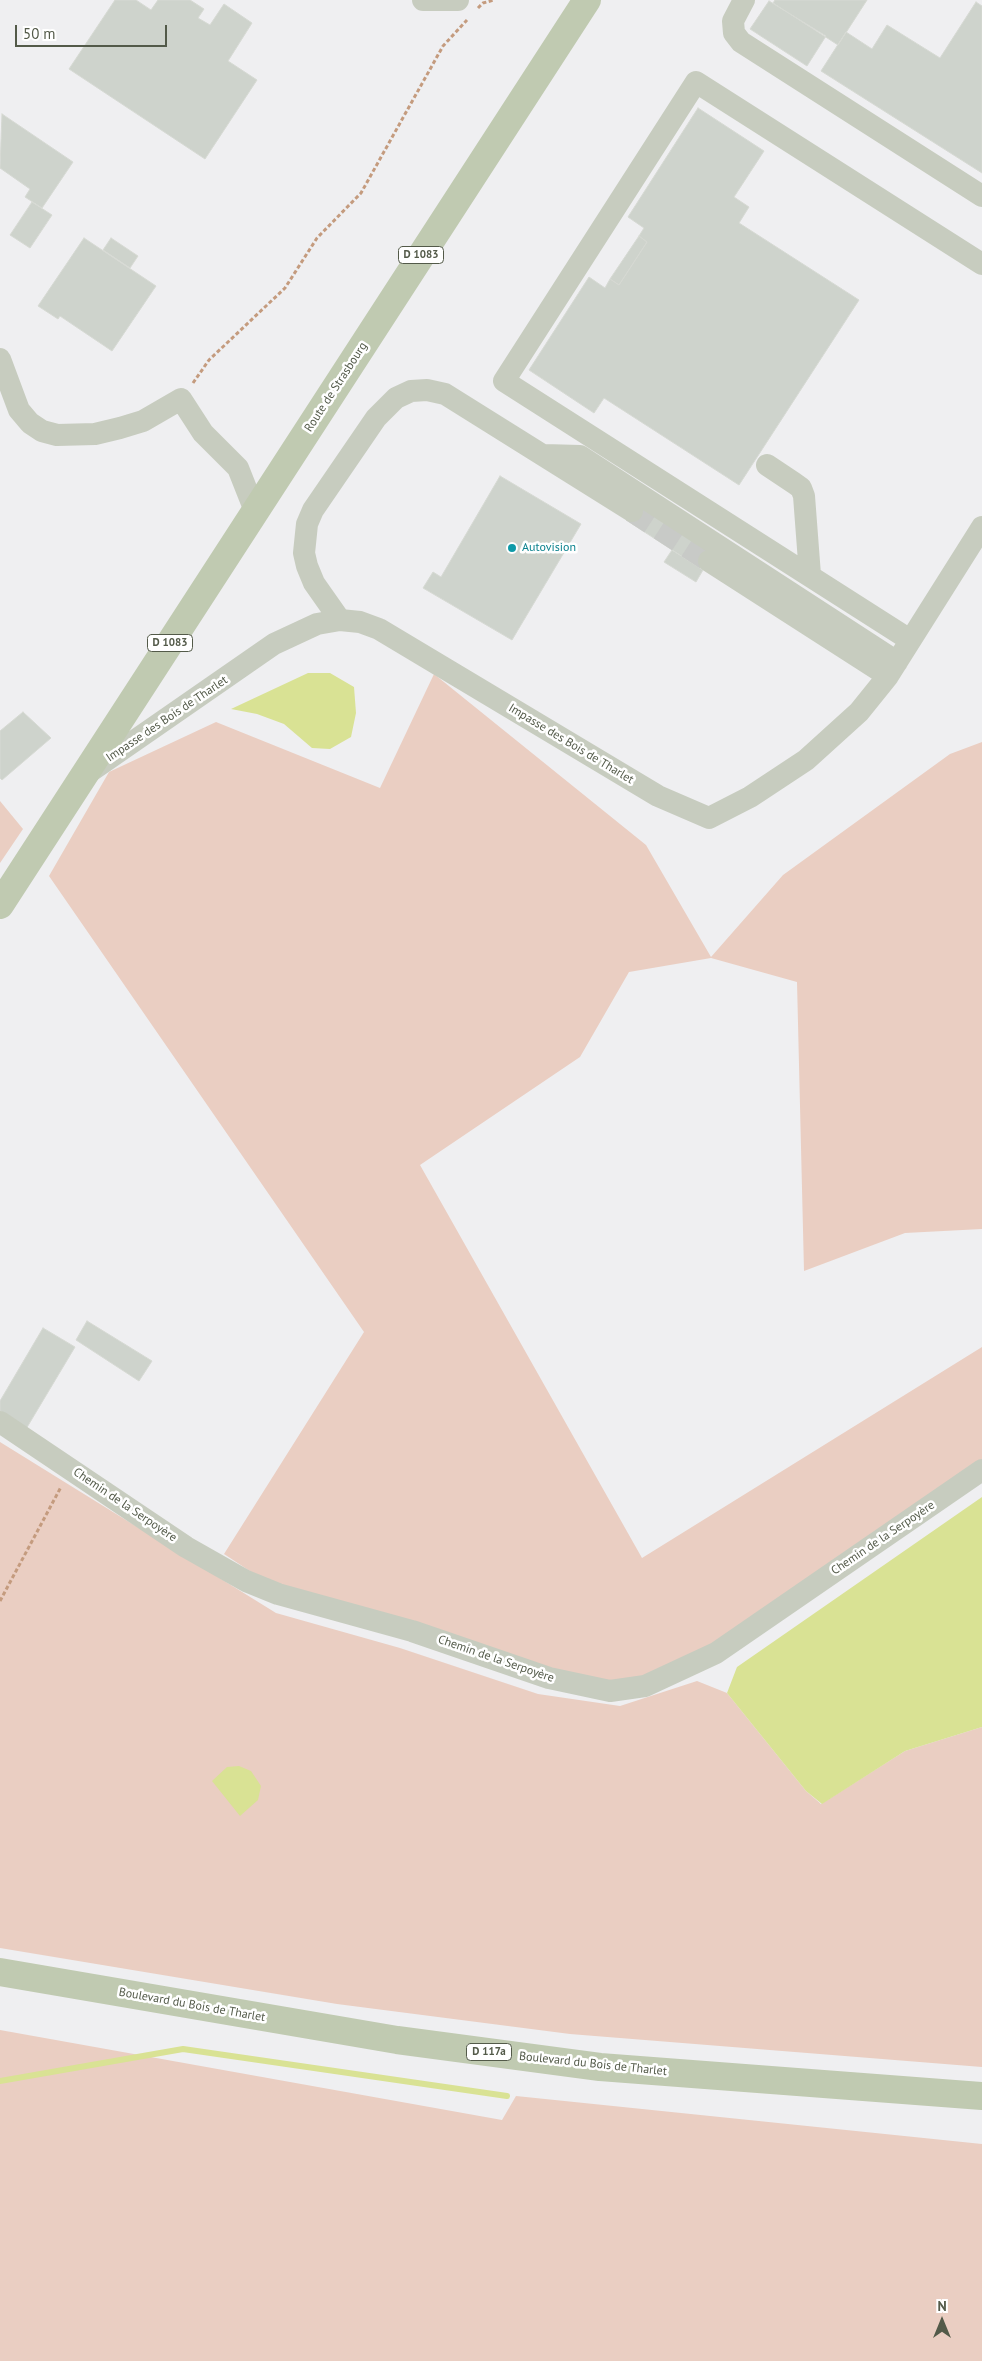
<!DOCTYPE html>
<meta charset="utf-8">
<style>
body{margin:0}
#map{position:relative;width:982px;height:2361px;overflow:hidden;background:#efeff1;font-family:"PT Sans",sans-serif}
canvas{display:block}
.north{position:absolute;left:917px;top:2296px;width:50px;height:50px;-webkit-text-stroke:4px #fff;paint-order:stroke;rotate:0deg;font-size:14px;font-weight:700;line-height:20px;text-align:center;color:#535a49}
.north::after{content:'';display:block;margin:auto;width:18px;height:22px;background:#535a49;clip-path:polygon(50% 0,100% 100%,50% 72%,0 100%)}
.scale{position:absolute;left:15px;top:25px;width:152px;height:22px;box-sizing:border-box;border:2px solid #535a49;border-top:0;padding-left:6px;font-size:15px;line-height:18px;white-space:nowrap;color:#535a49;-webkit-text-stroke:4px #fff;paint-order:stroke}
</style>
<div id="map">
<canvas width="982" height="2361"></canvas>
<div class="north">N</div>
<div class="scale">50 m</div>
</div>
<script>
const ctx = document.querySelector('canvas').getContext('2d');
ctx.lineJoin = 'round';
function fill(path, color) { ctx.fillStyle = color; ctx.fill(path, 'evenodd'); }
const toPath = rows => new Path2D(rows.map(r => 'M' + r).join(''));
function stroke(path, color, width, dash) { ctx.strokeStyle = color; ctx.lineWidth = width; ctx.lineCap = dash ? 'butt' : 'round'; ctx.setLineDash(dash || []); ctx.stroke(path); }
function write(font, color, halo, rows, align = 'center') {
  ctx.font = font + ' "PT Sans",sans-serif'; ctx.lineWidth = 5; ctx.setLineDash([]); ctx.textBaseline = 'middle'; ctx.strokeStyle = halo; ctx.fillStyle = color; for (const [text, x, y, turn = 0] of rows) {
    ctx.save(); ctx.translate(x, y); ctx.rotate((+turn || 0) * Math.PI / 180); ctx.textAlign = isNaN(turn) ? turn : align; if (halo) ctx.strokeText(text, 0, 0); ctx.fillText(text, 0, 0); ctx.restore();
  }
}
fill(toPath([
 [434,674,646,845,711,957,783,875,950,754,982,742,982,1229,905,1233,804,1271,797,982,711,958,629,972,580,1057,420,1165,642,1558,982,1347,982,1459,702,1652,644,1678,615,1683,543,1669,271,1585,224,1554,364,1332,49,876,109,772,216,722,380,788],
 [0,801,23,829,0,863],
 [0,1442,276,1613,400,1648,538,1694,620,1706,697,1681,727,1693,806,1791,821,1804,905,1751,982,1727,982,2067,570,2034,337,2004,0,1948],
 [0,2030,502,2120,516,2096,982,2144,982,2361,0,2361]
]), '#eacec2');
fill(toPath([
 [308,673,330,673,354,687,356,713,351,737,330,749,312,748,284,724,257,714,231,709],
 [982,1497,982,1727,905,1751,822,1804,806,1791,727,1693,737,1667],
 [239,1766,251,1771,261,1786,258,1800,240,1816,212,1781,227,1767]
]), '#d9e294');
stroke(toPath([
 [0,2081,183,2049,507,2096]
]), '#d9e294', 6);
const building = toPath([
 [115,0,136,0,151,10,158,0,190,0,204,9,198,18,210,25,224,4,252,23,228,61,257,80,205,159,69,69,115,0],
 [775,0,867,0,838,45,773,3,775,0],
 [769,1,826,36,807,66,750,29,769,1],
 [976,2,982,6,982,173,821,71,846,32,872,49,887,25,940,58,976,2],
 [698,108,764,151,734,197,749,207,739,223,859,300,739,485,604,398,594,413,529,370,589,277,605,288,610,279,619,285,647,242,639,236,644,228,628,217,698,108],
 [2,114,73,162,42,208,25,197,30,189,0,168,2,114],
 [32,202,52,215,30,248,10,235,32,202],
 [639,236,647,242,619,285,610,279,639,236],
 [84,238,156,286,112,351,60,316,58,319,38,306,84,238],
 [111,238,138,256,130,268,103,250,111,238],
 [500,476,581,524,512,640,423,588,433,572,441,577,500,476],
 [638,502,715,552,703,570,626,520,638,502],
 [672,550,703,570,696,582,664,562,672,550],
 [23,712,51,738,2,780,0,778,0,731,23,712],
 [87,1321,152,1361,139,1381,76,1340,87,1321],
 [43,1328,75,1347,26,1429,0,1411,0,1401,43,1328]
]);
fill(building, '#ced3cc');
stroke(building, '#d6d9d3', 1);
stroke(toPath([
 [632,511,709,561]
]), '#c8cac7', 22, [22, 11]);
stroke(toPath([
 [478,8,483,3,494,0],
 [193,383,209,360,285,288,317,238,361,193,443,46,467,20],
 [0,1601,61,1487]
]), '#c49b7e', 3, [4, 2.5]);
stroke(toPath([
 [423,0,458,0],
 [744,0,733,21,734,33,741,42,982,196],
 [0,359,19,410,30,423,42,431,57,435,95,434,120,428,143,421,181,399,203,433,238,468,255,511],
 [544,455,580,456,897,662],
 [767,465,794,483,801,488,804,496,810,575],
 [709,561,888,676],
 [340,620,314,583,307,566,304,553,307,524,313,510,376,418,396,398,411,391,427,390,445,394,632,511],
 [910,640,504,381,696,82,982,264],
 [88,773,274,644,317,624,340,620,360,622,379,629,658,796,709,818,750,797,806,760,859,712,888,676,982,527],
 [0,1422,186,1547,246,1581,278,1594,412,1631,549,1678,610,1691,645,1686,716,1653,982,1470]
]), '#c7ccbf', 22);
stroke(toPath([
 [0,905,587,0],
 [0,1972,397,2040,600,2067,982,2096]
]), '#c0cab1', 28);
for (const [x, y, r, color] of [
 [512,548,5,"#0f9aa8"]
]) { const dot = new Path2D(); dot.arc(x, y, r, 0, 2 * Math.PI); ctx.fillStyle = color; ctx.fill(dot); stroke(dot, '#fff', 2); }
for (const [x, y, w] of [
 [421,255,45],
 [170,643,45],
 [489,2052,45]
]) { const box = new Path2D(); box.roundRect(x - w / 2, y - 8.5, w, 17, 4); ctx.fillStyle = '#fff'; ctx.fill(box); stroke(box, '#535a49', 1); }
write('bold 11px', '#535a49', null, [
 ["D 1083",421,255],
 ["D 1083",170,643],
 ["D 117a",489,2052]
]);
write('12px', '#535a49', '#fff', [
 ["Route de Strasbourg",336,387,-57],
 ["Impasse des Bois de Tharlet",167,719,-34],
 ["Impasse des Bois de Tharlet",571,744,31],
 ["Chemin de la Serpoyère",125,1505,34],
 ["Chemin de la Serpoyère",883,1538,-34],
 ["Chemin de la Serpoyère",496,1659,19],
 ["Boulevard du Bois de Tharlet",192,2005,10],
 ["Boulevard du Bois de Tharlet",593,2064,6]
]);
write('12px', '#0d838f', '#fff', [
 ["Autovision",522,548]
], 'left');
</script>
